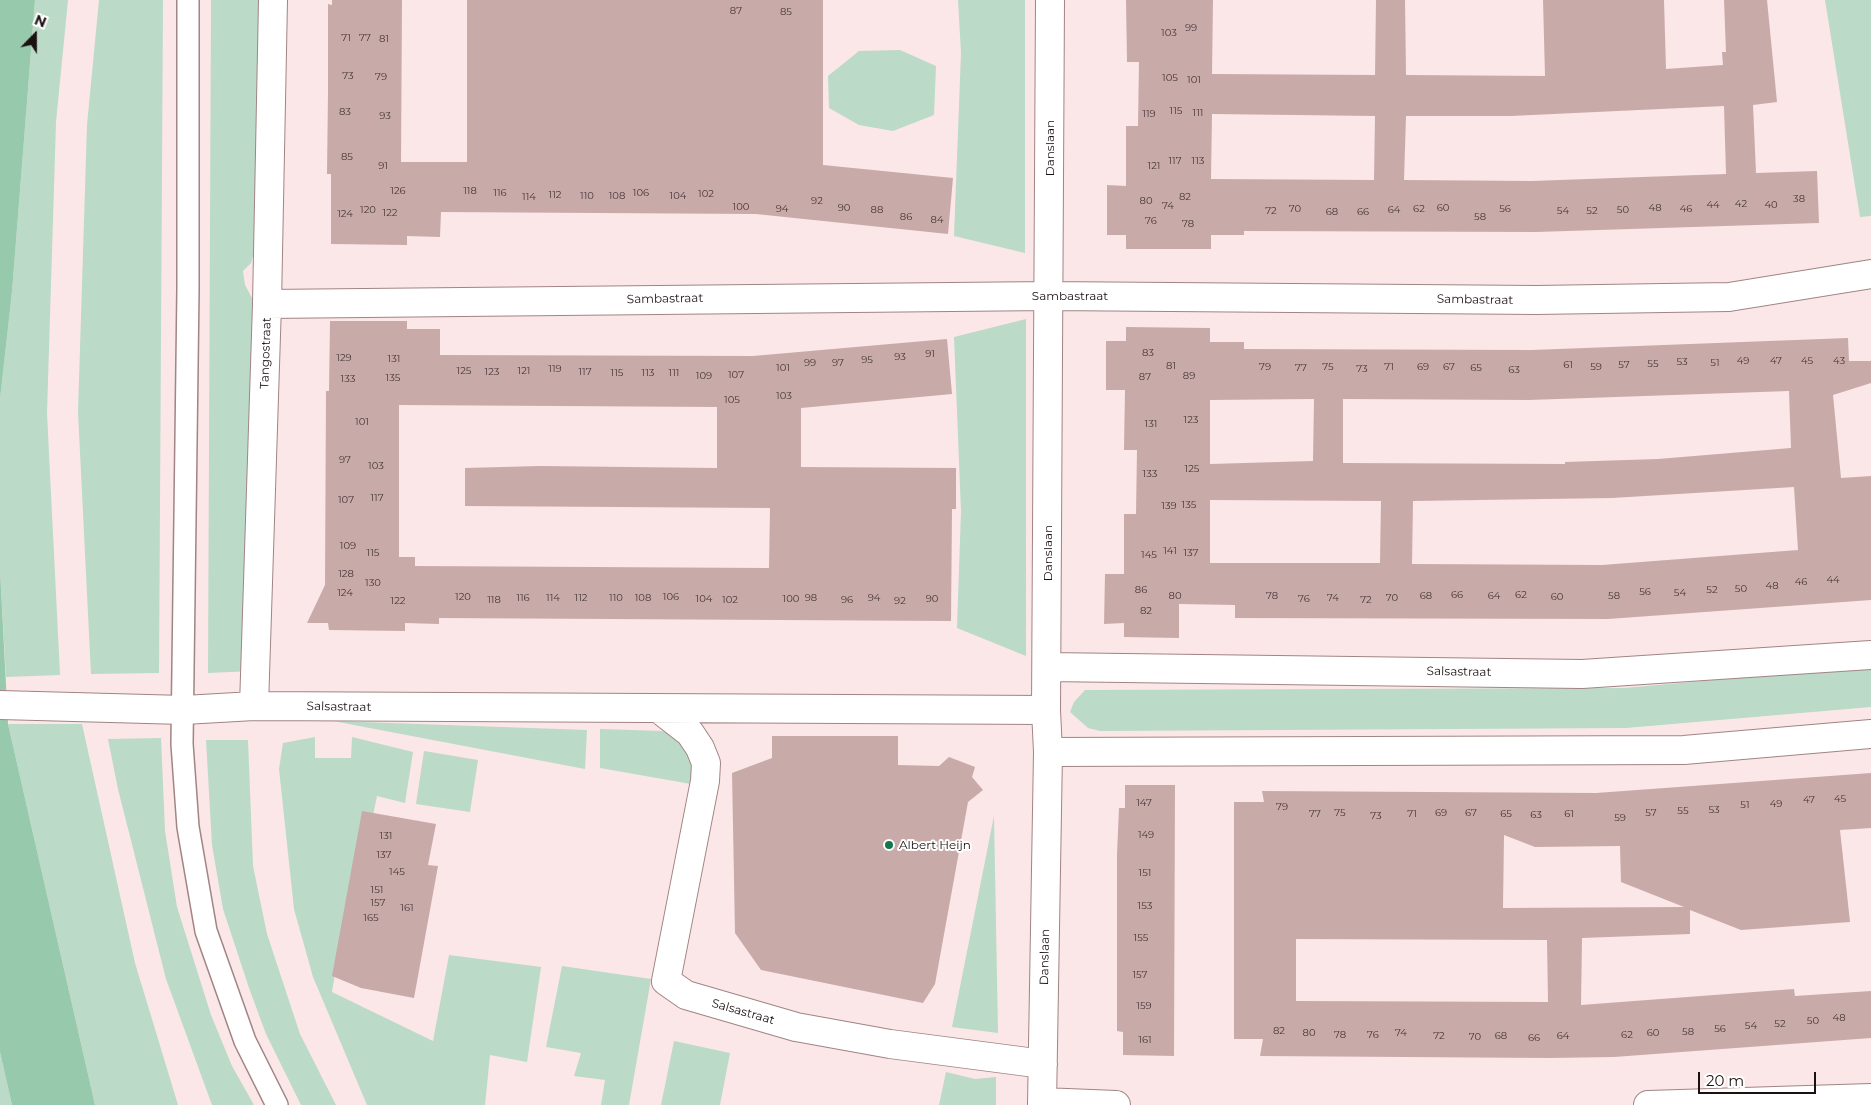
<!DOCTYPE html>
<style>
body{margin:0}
#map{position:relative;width:1871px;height:1105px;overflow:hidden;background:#fbe7e7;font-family:Montserrat,sans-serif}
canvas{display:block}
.north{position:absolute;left:10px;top:10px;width:50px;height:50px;-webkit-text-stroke:4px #fff;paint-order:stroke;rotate:22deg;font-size:14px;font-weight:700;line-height:20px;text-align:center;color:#1c1111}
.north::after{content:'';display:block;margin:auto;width:18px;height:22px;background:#1c1111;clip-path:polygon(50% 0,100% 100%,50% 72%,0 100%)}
.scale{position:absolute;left:1698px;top:1072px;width:118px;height:22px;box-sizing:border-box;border:2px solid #1c1111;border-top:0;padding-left:6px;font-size:15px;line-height:18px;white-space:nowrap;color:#1c1111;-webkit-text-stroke:4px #fff;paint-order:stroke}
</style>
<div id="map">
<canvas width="1871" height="1105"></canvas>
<div class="north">N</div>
<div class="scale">20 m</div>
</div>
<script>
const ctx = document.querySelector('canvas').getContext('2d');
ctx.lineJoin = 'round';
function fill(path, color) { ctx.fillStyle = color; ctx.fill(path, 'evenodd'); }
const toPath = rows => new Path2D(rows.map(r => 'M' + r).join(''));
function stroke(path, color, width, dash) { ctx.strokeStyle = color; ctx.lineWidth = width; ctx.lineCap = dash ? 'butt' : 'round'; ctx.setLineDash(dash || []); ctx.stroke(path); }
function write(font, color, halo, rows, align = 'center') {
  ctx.font = font + ' Montserrat,sans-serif'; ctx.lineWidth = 4; ctx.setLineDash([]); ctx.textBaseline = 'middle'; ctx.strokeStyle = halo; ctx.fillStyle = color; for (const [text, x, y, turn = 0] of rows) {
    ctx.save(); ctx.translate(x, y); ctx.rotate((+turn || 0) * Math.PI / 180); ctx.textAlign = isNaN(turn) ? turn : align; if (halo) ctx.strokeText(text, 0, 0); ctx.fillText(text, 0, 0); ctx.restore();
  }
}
fill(toPath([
 [35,0,68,0,56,122,47,413,60,675,6,677,0,569,0,399,12,292],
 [99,0,163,0,159,673,91,674,78,412,87,125],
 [211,0,259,0,255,249,251,263,243,271,245,285,254,302,254,671,208,673],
 [958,0,1025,0,1025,253,954,236,961,53],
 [1825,0,1871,0,1871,216,1860,217],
 [900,50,936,66,934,115,893,131,859,125,829,108,828,76,859,51],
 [1026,319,1026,656,957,628,961,511,954,337],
 [1871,666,1871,707,1626,728,1100,731,1088,728,1070,712,1074,702,1085,690,1624,688],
 [333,721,587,730,585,769],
 [8,724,82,724,135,963,178,1105,95,1105],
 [600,729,662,731,686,741,693,768,691,784,600,768],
 [315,737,315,758,351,758,352,737,413,752,405,803,377,796,372,820,361,818,332,992,433,1041,449,955,541,967,527,1062,490,1055,485,1105,367,1105,313,977,294,909,279,769,283,743],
 [161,738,165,831,177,907,211,1015,232,1066,254,1105,212,1105,166,979,118,789,108,739],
 [206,740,248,740,253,866,267,934,300,1034,336,1105,301,1105,266,1034,249,988,223,909,212,845],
 [424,751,478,760,470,812,416,804],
 [994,816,998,1033,952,1027],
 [562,966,651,979,629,1105,601,1105,605,1080,574,1076,581,1053,546,1047],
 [674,1041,730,1053,720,1105,661,1105],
 [0,1052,12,1105,0,1105],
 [946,1072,975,1079,996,1077,996,1105,939,1105]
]), '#bbdac7');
fill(toPath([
 [0,0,35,0,12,292,0,399],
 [0,569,8,724,95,1105,12,1105,0,1052]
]), '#97c9ac');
fill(toPath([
 [332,0,402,0,401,162,467,162,467,0,823,0,823,165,953,178,948,234,756,214,441,212,440,237,407,236,407,245,331,244,331,174,327,174,328,93,328,4,332,5],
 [1126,0,1213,0,1212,74,1375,75,1376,0,1405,0,1406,75,1545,76,1543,0,1664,0,1666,69,1723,65,1722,52,1726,52,1724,0,1767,0,1777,102,1753,105,1756,173,1817,171,1819,223,1536,232,1244,231,1244,235,1211,235,1211,249,1126,249,1126,235,1107,235,1107,185,1126,186,1126,126,1138,126,1139,62,1127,62],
 [1724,106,1726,174,1532,181,1404,180,1406,116,1511,116],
 [1212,114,1375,116,1374,180,1211,179],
 [330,321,407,321,407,329,440,329,440,355,753,356,947,339,952,394,801,408,801,467,956,468,956,509,952,509,951,621,439,618,439,624,405,623,405,631,329,630,328,623,307,623,325,585,326,391,329,391],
 [399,405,717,407,717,468,540,466,465,468,465,506,770,508,769,568,415,566,415,557,399,557],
 [1126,327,1210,328,1210,342,1244,342,1244,349,1532,350,1848,338,1849,361,1871,361,1871,383,1833,395,1841,478,1871,476,1871,600,1608,619,1235,618,1235,605,1179,604,1179,638,1124,637,1124,623,1104,624,1105,574,1124,574,1124,514,1136,514,1137,450,1124,450,1125,390,1106,390,1106,341,1126,341],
 [1789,391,1791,448,1658,459,1565,462,1565,464,1343,463,1343,399,1529,400],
 [1314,399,1313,461,1210,464,1210,400],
 [1794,487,1798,550,1602,565,1412,564,1413,501,1612,498],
 [1210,500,1381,501,1380,563,1210,563],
 [772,736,898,736,898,765,939,766,949,757,975,767,972,777,983,790,968,802,935,984,923,1003,761,970,735,933,732,773,772,758],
 [1871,773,1871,828,1840,830,1850,922,1741,930,1690,910,1690,934,1582,938,1581,1005,1794,989,1795,996,1871,991,1871,1038,1614,1057,1548,1058,1260,1056,1263,1039,1234,1039,1234,802,1264,802,1262,791,1596,793],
 [1504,835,1535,847,1620,846,1621,882,1684,907,1503,908],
 [1296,939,1547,940,1548,1002,1296,1001],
 [1125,785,1175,785,1174,1056,1123,1055,1123,1032,1117,1031,1117,854,1119,808,1125,808],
 [362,811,436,824,428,865,438,866,414,998,361,988,332,976]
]), '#c8aaa9');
const lane = toPath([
 [188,0,188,289,182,744,188,827,206,931,245,1041,277,1105]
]);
const street = toPath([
 [267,304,1049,296,1536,300,1729,297,1871,274],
 [1047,667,1582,674,1871,655],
 [0,705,184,710,254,706,1046,710],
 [254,706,267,304,273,0],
 [659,709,690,733,700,748,706,763,705,781,666,981,686,995,796,1027,890,1044,1043,1064],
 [1048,752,1684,750,1871,734],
 [1042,1102,1116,1105],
 [1042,1105,1048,752,1046,710,1050,0],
 [1648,1105,1871,1098]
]);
stroke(lane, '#a18484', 24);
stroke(street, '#a18484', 30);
stroke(lane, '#fff', 21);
stroke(street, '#fff', 28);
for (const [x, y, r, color] of [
 [889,845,5,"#15764d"]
]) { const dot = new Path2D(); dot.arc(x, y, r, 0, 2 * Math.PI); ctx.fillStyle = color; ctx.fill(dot); stroke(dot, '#fff', 2); }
write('10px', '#473737', null, [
 ["87",736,11],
 ["85",786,12],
 ["99",1191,28],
 ["103",1169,33],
 ["71",346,38],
 ["77",365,38],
 ["81",384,39],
 ["73",348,76],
 ["79",381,77],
 ["105",1170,78],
 ["101",1194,80],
 ["115",1176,111],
 ["83",345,112],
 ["111",1198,113],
 ["119",1149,114],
 ["93",385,116],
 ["85",347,157],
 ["117",1175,161],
 ["113",1198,161],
 ["91",383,166],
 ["121",1154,166],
 ["126",398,191],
 ["118",470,191],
 ["116",500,193],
 ["106",641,193],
 ["102",706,194],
 ["112",555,195],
 ["110",587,196],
 ["108",617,196],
 ["104",678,196],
 ["114",529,197],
 ["82",1185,197],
 ["38",1799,199],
 ["92",817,201],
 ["80",1146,201],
 ["42",1741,204],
 ["44",1713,205],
 ["40",1771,205],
 ["74",1168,206],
 ["100",741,207],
 ["90",844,208],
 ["60",1443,208],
 ["48",1655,208],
 ["94",782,209],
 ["70",1295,209],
 ["62",1419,209],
 ["56",1505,209],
 ["46",1686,209],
 ["120",368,210],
 ["88",877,210],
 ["64",1394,210],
 ["50",1623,210],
 ["72",1271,211],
 ["54",1563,211],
 ["52",1592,211],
 ["68",1332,212],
 ["66",1363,212],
 ["122",390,213],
 ["124",345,214],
 ["86",906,217],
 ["58",1480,217],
 ["84",937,220],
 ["76",1151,221],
 ["78",1188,224],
 ["83",1148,353],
 ["91",930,354],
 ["93",900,357],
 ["129",344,358],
 ["131",394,359],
 ["95",867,360],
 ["49",1743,361],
 ["47",1776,361],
 ["45",1807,361],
 ["43",1839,361],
 ["53",1682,362],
 ["99",810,363],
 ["97",838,363],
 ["51",1715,363],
 ["55",1653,364],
 ["61",1568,365],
 ["57",1624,365],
 ["81",1171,366],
 ["79",1265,367],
 ["75",1328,367],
 ["71",1389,367],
 ["69",1423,367],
 ["67",1449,367],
 ["59",1596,367],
 ["101",783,368],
 ["77",1301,368],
 ["65",1476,368],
 ["119",555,369],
 ["73",1362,369],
 ["63",1514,370],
 ["125",464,371],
 ["121",524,371],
 ["123",492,372],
 ["117",585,372],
 ["115",617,373],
 ["113",648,373],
 ["111",674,373],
 ["107",736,375],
 ["109",704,376],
 ["89",1189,376],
 ["87",1145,377],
 ["135",393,378],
 ["133",348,379],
 ["103",784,396],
 ["105",732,400],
 ["123",1191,420],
 ["101",362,422],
 ["131",1151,424],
 ["97",345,460],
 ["103",376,466],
 ["125",1192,469],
 ["133",1150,474],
 ["117",377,498],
 ["107",346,500],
 ["135",1189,505],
 ["139",1169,506],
 ["109",348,546],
 ["141",1170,551],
 ["115",373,553],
 ["137",1191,553],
 ["145",1149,555],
 ["128",346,574],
 ["44",1833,580],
 ["46",1801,582],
 ["130",373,583],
 ["48",1772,586],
 ["50",1741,589],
 ["86",1141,590],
 ["52",1712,590],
 ["56",1645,592],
 ["124",345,593],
 ["54",1680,593],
 ["66",1457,595],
 ["62",1521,595],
 ["80",1175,596],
 ["78",1272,596],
 ["68",1426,596],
 ["64",1494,596],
 ["58",1614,596],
 ["120",463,597],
 ["106",671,597],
 ["60",1557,597],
 ["116",523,598],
 ["114",553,598],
 ["112",581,598],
 ["110",616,598],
 ["108",643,598],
 ["98",811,598],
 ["94",874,598],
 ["74",1333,598],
 ["70",1392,598],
 ["104",704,599],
 ["100",791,599],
 ["90",932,599],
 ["76",1304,599],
 ["118",494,600],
 ["102",730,600],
 ["96",847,600],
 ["72",1366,600],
 ["122",398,601],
 ["92",900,601],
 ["82",1146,611],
 ["45",1840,799],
 ["47",1809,800],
 ["147",1144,803],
 ["49",1776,804],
 ["51",1745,805],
 ["79",1282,807],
 ["53",1714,810],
 ["55",1683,811],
 ["75",1340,813],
 ["69",1441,813],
 ["67",1471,813],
 ["57",1651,813],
 ["77",1315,814],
 ["71",1412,814],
 ["65",1506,814],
 ["61",1569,814],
 ["63",1536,815],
 ["73",1376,816],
 ["59",1620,818],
 ["149",1146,835],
 ["131",386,836],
 ["137",384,855],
 ["145",397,872],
 ["151",1145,873],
 ["151",377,890],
 ["157",378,903],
 ["153",1145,906],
 ["161",407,908],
 ["165",371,918],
 ["155",1141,938],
 ["157",1140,975],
 ["159",1144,1006],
 ["48",1839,1018],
 ["50",1813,1021],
 ["52",1780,1024],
 ["54",1751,1026],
 ["56",1720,1029],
 ["82",1279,1031],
 ["58",1688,1032],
 ["80",1309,1033],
 ["74",1401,1033],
 ["60",1653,1033],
 ["78",1340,1035],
 ["76",1373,1035],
 ["62",1627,1035],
 ["72",1439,1036],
 ["68",1501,1036],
 ["64",1563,1036],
 ["70",1475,1037],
 ["66",1534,1038],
 ["161",1145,1040]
]);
write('12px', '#1c1111', '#fff', [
 ["Danslaan",1050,148,-90],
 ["Sambastraat",1070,296],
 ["Sambastraat",665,299,-1],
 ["Sambastraat",1475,300,1],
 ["Tangostraat",266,353,-88],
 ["Danslaan",1048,553,-90],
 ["Salsastraat",1459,672,1],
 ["Salsastraat",339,707,1],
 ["Danslaan",1045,957,-89],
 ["Salsastraat",743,1012,16]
]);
write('12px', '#1c1111', '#fff', [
 ["Albert Heijn",899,845]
], 'left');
</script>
